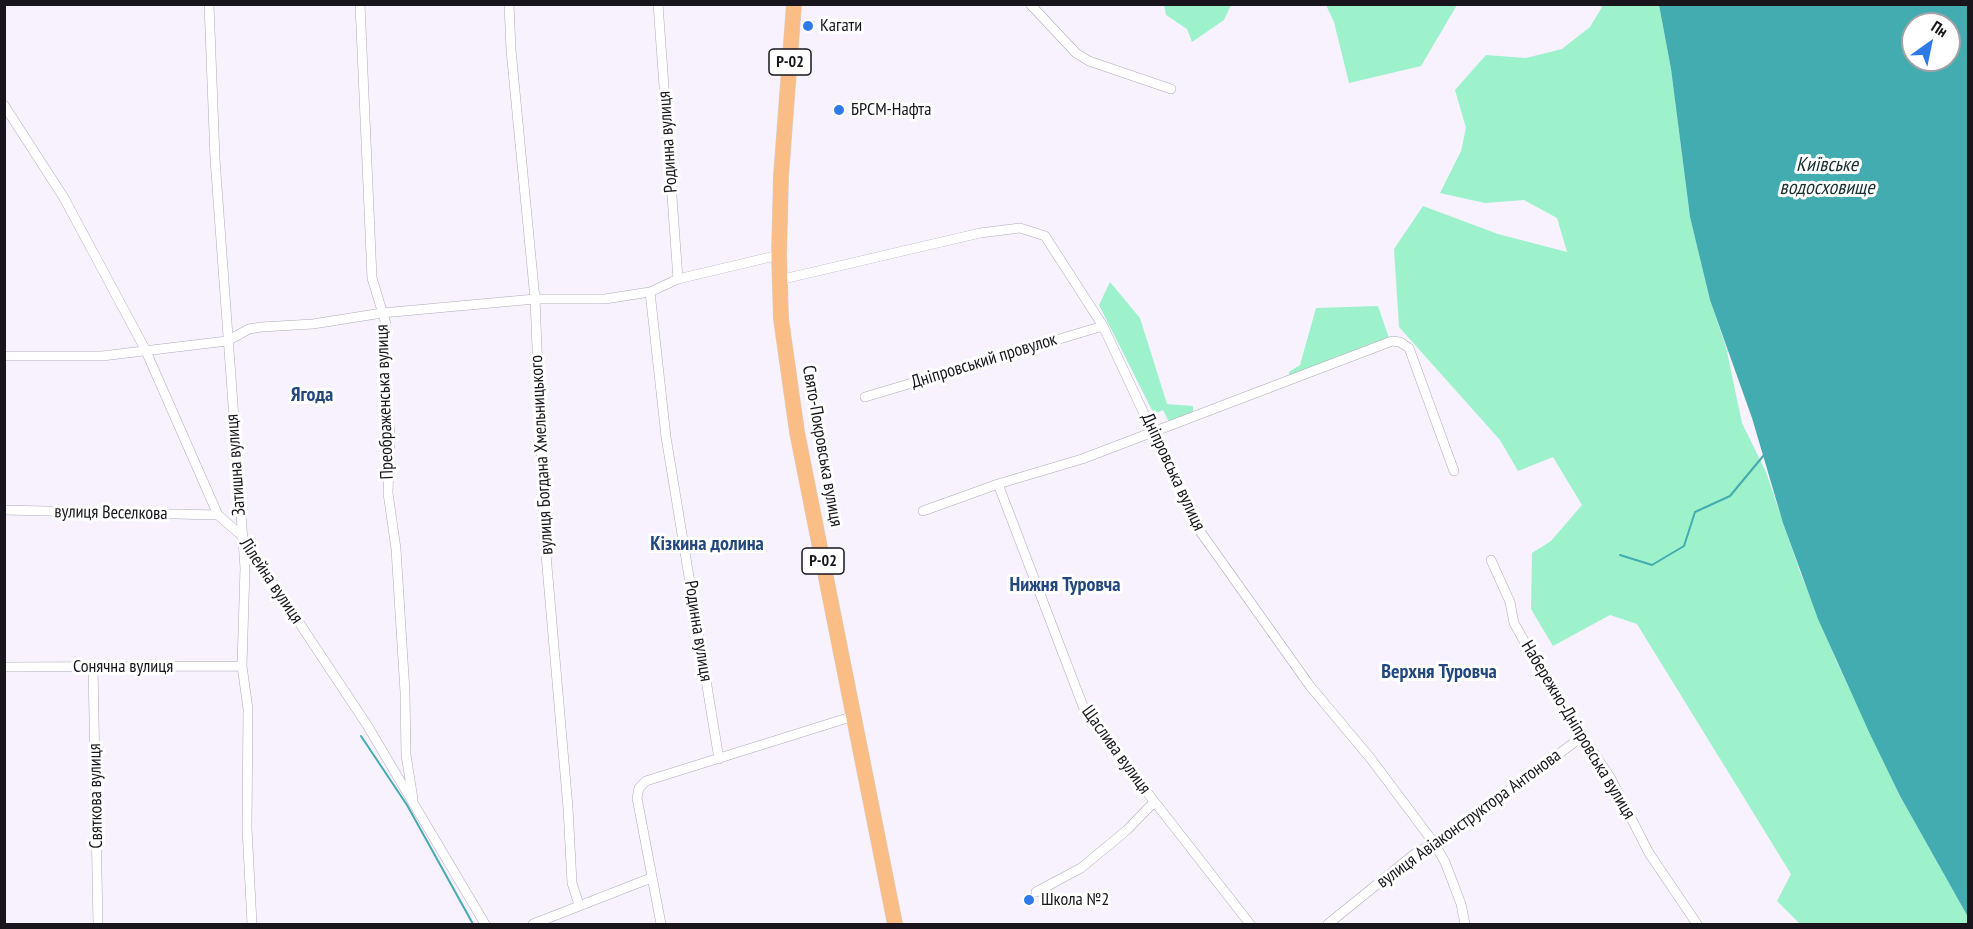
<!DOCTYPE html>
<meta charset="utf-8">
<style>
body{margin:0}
#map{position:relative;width:1973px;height:929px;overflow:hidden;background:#f7f2fe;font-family:"PT Sans Narrow",sans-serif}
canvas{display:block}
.frame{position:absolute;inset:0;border:6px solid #18151c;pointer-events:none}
.north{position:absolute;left:1901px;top:12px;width:60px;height:60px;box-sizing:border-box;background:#fff;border:2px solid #a3a1a4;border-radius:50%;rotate:33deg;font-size:16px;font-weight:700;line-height:24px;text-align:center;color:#18151c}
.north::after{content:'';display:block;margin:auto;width:21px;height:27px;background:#2e7be7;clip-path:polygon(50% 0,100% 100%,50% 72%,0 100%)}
</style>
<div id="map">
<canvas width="1973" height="929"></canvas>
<div class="frame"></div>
<div class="north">Пн</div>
</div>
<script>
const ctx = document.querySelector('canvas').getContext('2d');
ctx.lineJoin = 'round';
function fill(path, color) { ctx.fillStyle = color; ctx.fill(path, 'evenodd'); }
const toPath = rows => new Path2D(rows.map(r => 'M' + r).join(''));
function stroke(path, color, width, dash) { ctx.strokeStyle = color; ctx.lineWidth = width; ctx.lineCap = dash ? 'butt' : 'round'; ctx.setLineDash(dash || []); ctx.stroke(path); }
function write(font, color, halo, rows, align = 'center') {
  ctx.font = font + ' "PT Sans Narrow",sans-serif'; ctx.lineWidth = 6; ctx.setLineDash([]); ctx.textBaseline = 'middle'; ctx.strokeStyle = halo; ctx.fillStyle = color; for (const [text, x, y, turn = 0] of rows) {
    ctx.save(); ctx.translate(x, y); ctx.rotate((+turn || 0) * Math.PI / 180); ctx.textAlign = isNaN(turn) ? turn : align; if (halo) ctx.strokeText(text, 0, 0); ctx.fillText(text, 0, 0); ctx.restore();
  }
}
fill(toPath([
 [1164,5,1164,4,1231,5,1224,20,1192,42,1187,29,1166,15],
 [1326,5,1457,5,1421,66,1349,83,1334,22],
 [1600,5,1659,5,1671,69,1690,217,1710,300,1726,347,1742,423,1766,472,1800,572,1836,660,1900,796,1968,917,1968,924,1800,924,1777,901,1791,874,1637,624,1610,615,1553,646,1531,609,1532,553,1551,541,1582,505,1553,457,1518,471,1500,440,1399,327,1394,249,1423,206,1498,234,1567,252,1557,218,1524,200,1485,203,1440,193,1461,151,1466,128,1455,90,1486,55,1526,58,1562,49,1590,27,1602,7],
 [1110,282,1140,318,1167,404,1193,406,1193,413,1169,422,1163,410,1154,414,1099,305],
 [1378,306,1389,338,1289,376,1289,372,1300,365,1316,308]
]), '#9df2cb');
fill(toPath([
 [1659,5,1968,5,1968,917,1900,796,1869,732,1818,619,1783,523,1752,418,1710,300,1690,217,1671,69],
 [1913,24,1949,24,1949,60,1913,60]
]), '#43acb0');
stroke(toPath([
 [1620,555,1652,565,1684,546,1695,512,1730,496,1764,455],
 [361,736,407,805,473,924]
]), '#43acb0', 2);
const street = toPath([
 [209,4,215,159,245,568,242,666,248,709,247,828,252,924],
 [360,4,372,278,386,324,385,380,390,435,388,493,396,549,405,692,406,755,413,799],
 [509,4,511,50,535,299,545,543,568,808,572,883,579,905],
 [658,4,678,279],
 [1030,4,1076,53,1089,61,1171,89],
 [4,105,64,198,145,349,218,515,241,535,367,725,485,924],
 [779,280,980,233,1020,228,1045,236,1103,326,1197,527,1310,686,1371,759,1434,843,1445,862,1461,904,1465,924],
 [650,292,666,437,719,759],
 [4,356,102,356,227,341,249,329,261,327,313,324,382,313,535,299,605,299,650,292,678,279,779,255],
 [865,397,1103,326],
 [998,484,1086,714,1250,924],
 [4,510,218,515],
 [923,511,998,484,1082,459,1392,341,1400,342,1409,348,1454,471],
 [1491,560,1510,602,1514,623,1555,696,1610,777,1649,853,1697,924],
 [4,667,242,666],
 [93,667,98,924],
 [1036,892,1081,868,1127,830,1154,802],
 [533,924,651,878],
 [661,924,637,798,639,788,646,781,854,716],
 [1328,924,1417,852,1446,837,1583,736]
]);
const primary = toPath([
 [794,4,781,176,779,255,781,319,797,432,895,924]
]);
stroke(street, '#b1a9bc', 10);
stroke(primary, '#d5d5d6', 16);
stroke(street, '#fff', 9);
stroke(primary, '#fbbd86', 15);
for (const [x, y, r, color] of [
 [808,26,6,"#2e7be7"],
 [839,110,6,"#2e7be7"],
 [1029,900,6,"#2e7be7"]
]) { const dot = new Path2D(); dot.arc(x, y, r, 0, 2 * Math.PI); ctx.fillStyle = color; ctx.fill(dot); stroke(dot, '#fff', 2); }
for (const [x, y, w] of [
 [790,62,42],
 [823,561,42]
]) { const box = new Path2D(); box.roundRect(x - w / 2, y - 13, w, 26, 4.5); ctx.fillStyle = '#fff'; ctx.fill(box); stroke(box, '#18151c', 1.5); }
write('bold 16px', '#18151c', null, [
 ["Р-02",790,62],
 ["Р-02",823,561]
]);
write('18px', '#18151c', '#fff', [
 ["Кагати",820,26],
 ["БРСМ-Нафта",851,110],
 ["Школа №2",1041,900]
], 'left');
write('18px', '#18151c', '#fff', [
 ["Родинна вулиця",668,142,-94],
 ["Дніпровський провулок",984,361,-17],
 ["Преображенська вулиця",385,402,-92],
 ["Свято-Покровська вулиця",822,446,80],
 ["вулиця Богдана Хмельницького",542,455,-93],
 ["Затишна вулиця",236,465,-94],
 ["Дніпровська вулиця",1173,472,65],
 ["вулиця Веселкова",111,513,1],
 ["Лілейна вулиця",271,581,56],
 ["Родинна вулиця",698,631,81],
 ["Сонячна вулиця",123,667],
 ["Набережно-Дніпровська вулиця",1578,730,59],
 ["Щаслива вулиця",1116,750,54],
 ["Святкова вулиця",96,796,-91],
 ["вулиця Авіаконструктора Антонова",1469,819,-36]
]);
write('italic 20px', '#183030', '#fff', [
 ["Київське",1827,165],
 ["водосховище",1827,188]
]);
write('bold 20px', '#22477d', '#fff', [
 ["Ягода",312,395],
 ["Кізкина долина",707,544],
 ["Нижня Туровча",1065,585],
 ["Верхня Туровча",1439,672]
]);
</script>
